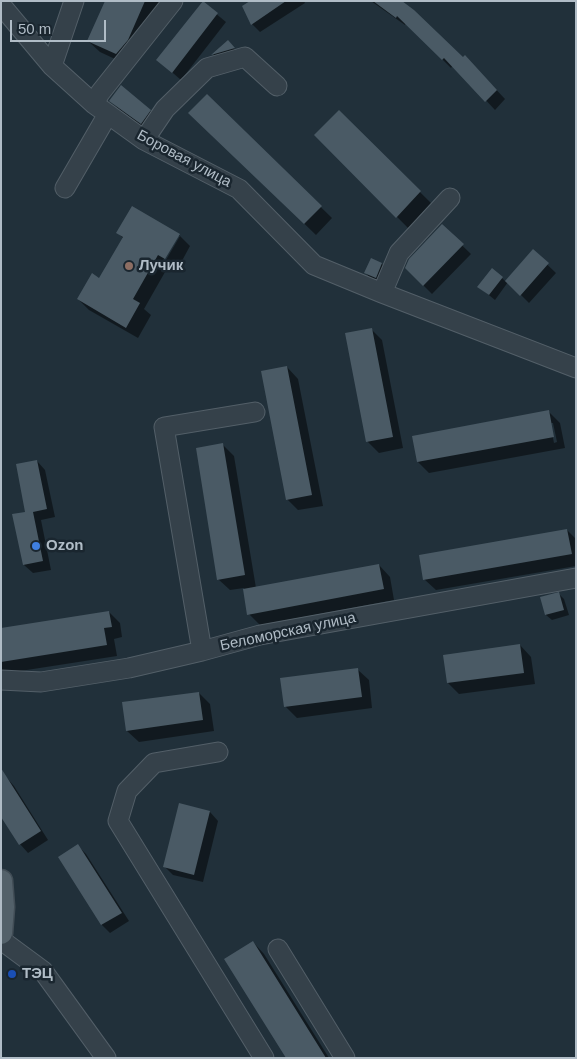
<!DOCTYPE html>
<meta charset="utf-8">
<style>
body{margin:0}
#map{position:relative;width:577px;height:1059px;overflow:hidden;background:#21303a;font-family:Arial,sans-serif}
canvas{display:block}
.frame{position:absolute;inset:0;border:2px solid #b0bcc6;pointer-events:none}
.scale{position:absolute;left:10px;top:20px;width:96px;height:22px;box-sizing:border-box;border:2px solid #b0bcc6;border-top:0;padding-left:6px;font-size:15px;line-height:18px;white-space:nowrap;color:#b0bcc6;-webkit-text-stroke:4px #1a262f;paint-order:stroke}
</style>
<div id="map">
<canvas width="577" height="1059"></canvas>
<div class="frame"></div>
<div class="scale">50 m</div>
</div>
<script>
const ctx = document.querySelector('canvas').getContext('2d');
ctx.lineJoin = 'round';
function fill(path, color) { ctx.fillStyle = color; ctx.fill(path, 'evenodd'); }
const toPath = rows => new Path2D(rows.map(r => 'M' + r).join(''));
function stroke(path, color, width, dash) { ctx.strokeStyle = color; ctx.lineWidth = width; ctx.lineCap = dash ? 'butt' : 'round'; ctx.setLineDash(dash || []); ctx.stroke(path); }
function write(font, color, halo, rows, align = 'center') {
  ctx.font = font + ' Arial,sans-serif'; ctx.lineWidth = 5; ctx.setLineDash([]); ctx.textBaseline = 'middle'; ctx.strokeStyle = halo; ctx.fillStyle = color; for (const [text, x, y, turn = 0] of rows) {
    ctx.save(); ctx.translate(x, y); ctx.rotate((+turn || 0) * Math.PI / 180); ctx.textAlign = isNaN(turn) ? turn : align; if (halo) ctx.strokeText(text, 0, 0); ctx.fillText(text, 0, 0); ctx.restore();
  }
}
fill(toPath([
 [106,1,158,1,160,3,128,65,100,52,88,41],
 [252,1,304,1,305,3,260,32,252,24],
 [371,1,400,1,463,59,473,65,505,99,495,110,453,65,451,68,406,23,405,25],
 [203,3,226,22,181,80,158,60],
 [228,41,239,54,218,60,213,55],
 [207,96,332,218,316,235,190,113],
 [110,101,150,111,158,119,150,132,119,109],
 [339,112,431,203,408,228,316,135],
 [442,226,471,254,432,294,406,268],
 [118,233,179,235,190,246,177,270,169,265,144,309,151,315,138,338,89,310,78,299,100,280,124,239],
 [177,236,180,236,163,265,161,264],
 [533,251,556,273,529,303,508,282,495,300,479,287,502,278,506,282],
 [371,260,382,264,387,270,382,283,371,279,366,273],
 [371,329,382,340,403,448,379,453,368,442],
 [287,367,298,379,323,506,298,510,287,499],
 [549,412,560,423,565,448,429,473,418,462],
 [550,423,553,423,557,442,554,443],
 [223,445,234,456,256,588,379,565,390,577,394,600,260,625,249,614,244,588,230,590,218,579],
 [37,461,45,470,55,517,41,520,51,570,33,573,24,565,27,512],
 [567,530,576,539,576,566,436,590,424,579],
 [559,594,564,599,569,615,552,620,546,615,541,598],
 [109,612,120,623,122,637,114,639,117,656,1,674,1,629],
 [520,645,531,657,535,684,459,694,448,683],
 [357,669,369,680,372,708,297,718,286,707,282,679],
 [199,693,210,704,214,731,139,742,127,731],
 [6,777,14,786,48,840,28,853,20,844],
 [180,805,210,812,218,821,203,882,173,875,165,867],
 [78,846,86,854,129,921,110,933,102,925,59,857],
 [253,942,264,954,329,1058,287,1058]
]), '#0007');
fill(toPath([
 [105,1,145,1,128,40,116,54,87,41],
 [203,1,218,13,172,73,156,60],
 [250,1,286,1,251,25,242,6],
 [373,1,402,1,414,10,463,57,465,55,497,90,485,102,444,58,442,60,397,16,396,18],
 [228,40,235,48,211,55],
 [121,85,151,110,141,124,109,101],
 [207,94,322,206,304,224,188,113],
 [339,110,421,191,396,218,314,135],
 [132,206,180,234,165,259,158,255,133,299,140,303,126,328,77,299,92,273,99,278,123,237,116,233],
 [442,224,464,244,423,286,405,268,409,259],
 [533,249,549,263,520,296,505,281],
 [371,258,382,263,376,278,364,273],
 [492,268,503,277,489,295,477,287],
 [372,328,393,437,366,442,345,333],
 [287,366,312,495,286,500,261,371],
 [549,410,554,437,417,462,412,436],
 [223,443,245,575,217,580,196,448],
 [37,460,47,509,33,512,43,561,23,565,12,514,25,512,16,464],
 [567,529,572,554,423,580,419,555],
 [379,564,384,589,247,615,243,589],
 [559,592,564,610,545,615,540,597],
 [109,611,112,627,104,628,107,645,1,662,1,628],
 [520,644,524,673,447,683,443,655],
 [358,668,362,697,284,707,280,678],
 [199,692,203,720,126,731,122,702],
 [1,768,41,831,19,845,1,817],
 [179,803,210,811,194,875,163,867],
 [78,844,122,913,101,925,58,857],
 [253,941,326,1058,286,1058,224,959]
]), '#4a5a65');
const minor = toPath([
 [1,5,52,66,94,104,144,140,239,189,314,265,382,293,576,368],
 [52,66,74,1],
 [94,104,100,93,173,1],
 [144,140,165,109,207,68,245,57,277,86],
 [65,188,108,114],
 [382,293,399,253,450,198],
 [202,651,164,427,255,412],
 [1,680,41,682,129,668,202,651,260,635,576,578],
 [218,752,154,763,127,791,118,821,264,1058],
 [1,940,43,971,106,1058],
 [278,949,345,1058]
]);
const major = toPath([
 [1,881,3,907,1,933]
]);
stroke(minor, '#535f68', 21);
stroke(major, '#414d56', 25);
stroke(minor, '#35414a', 19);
stroke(major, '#53616a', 22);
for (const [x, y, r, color] of [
 [129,266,5,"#8d6e63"],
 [36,546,5,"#3f7fe0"],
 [12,974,5,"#1a4fb4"]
]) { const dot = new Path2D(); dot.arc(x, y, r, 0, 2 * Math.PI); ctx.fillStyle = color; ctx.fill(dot); stroke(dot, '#1a262f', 2); }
write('15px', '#b0bcc6', '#1a262f', [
 ["Боровая улица",184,159,28],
 ["Беломорская улица",288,632,-12]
]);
write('bold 15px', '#b0bcc6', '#1a262f', [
 ["Лучик",139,266],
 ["Ozon",46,546],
 ["ТЭЦ",22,974]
], 'left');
</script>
